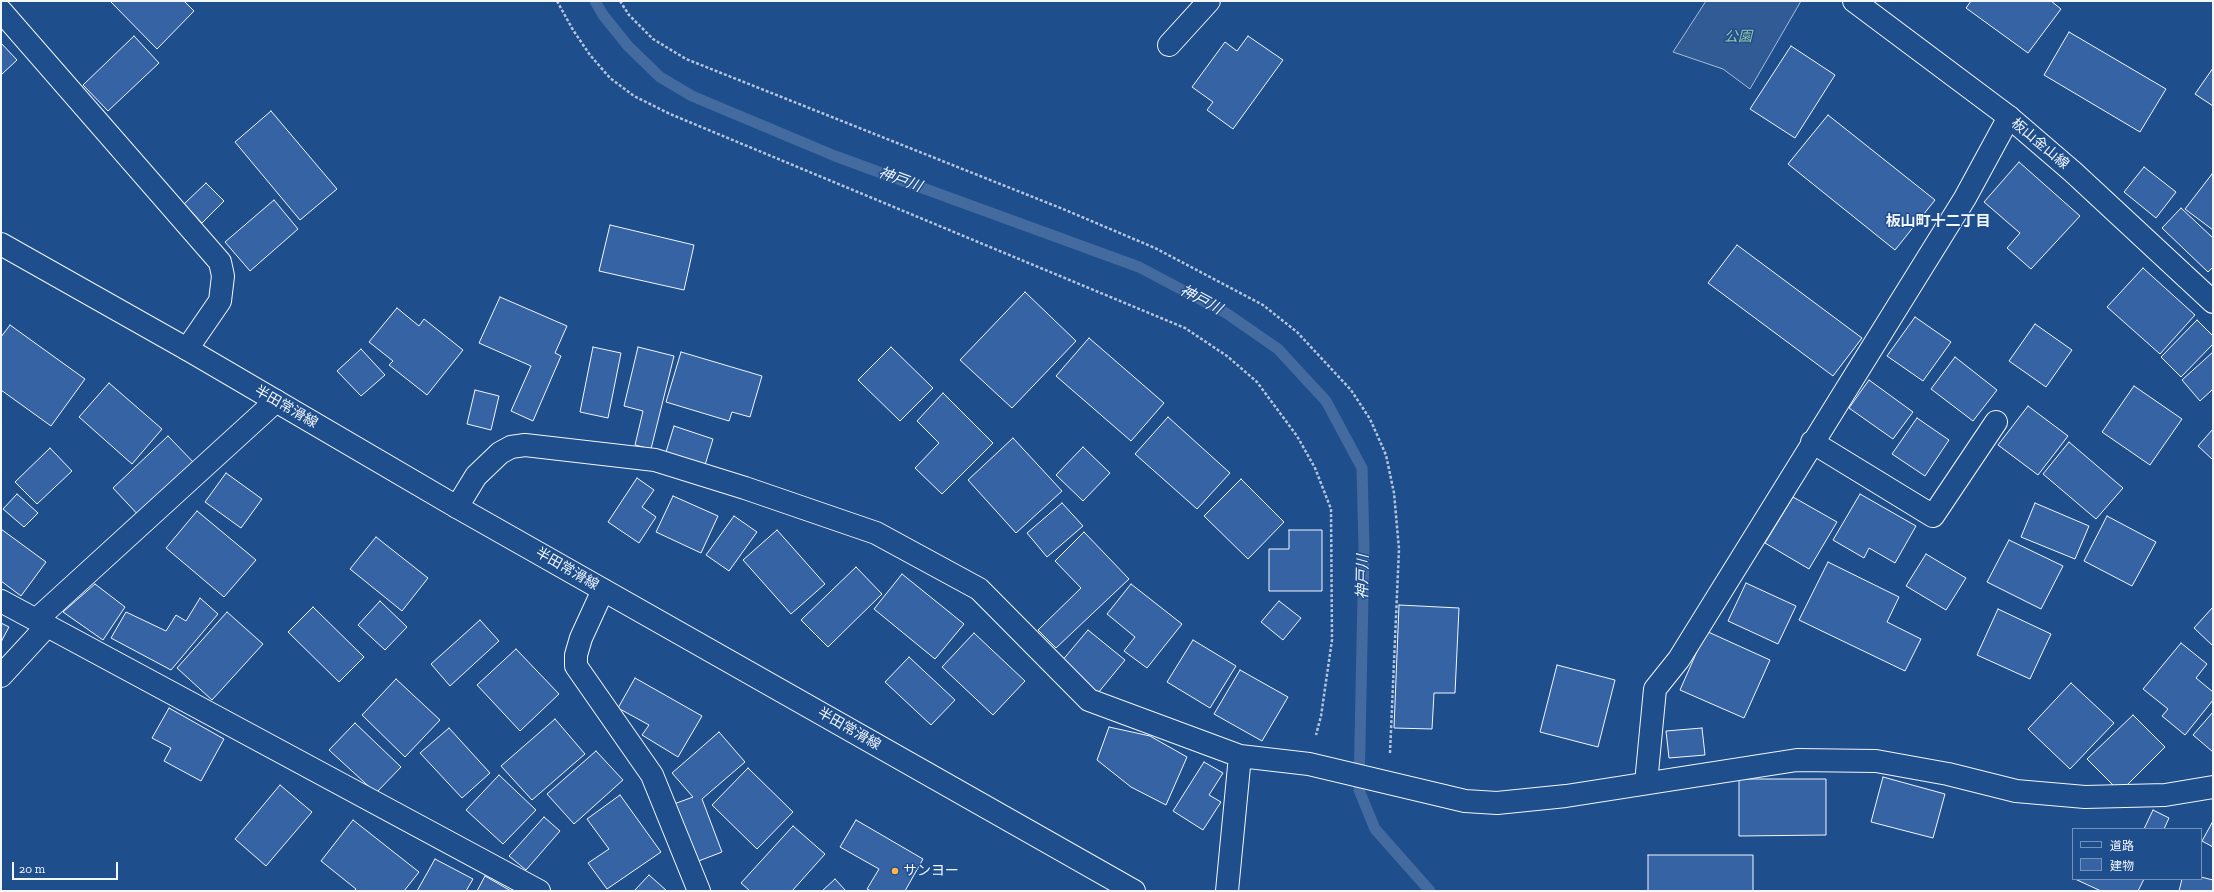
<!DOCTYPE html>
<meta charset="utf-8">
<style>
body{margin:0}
#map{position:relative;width:2214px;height:892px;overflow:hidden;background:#1f4e8c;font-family:"Zilla Slab","Noto Sans JP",serif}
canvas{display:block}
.frame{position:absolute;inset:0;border:2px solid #f2f6ff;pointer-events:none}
.legend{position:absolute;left:2072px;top:828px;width:130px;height:52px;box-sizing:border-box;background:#1f4e8c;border:1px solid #7391ba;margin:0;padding:5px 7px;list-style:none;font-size:12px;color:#f2f6ff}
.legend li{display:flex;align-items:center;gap:8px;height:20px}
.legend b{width:20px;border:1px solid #7391ba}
.scale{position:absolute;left:12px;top:862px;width:106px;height:18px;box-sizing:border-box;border:2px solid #f2f6ff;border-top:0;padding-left:5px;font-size:12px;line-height:14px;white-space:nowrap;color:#f2f6ff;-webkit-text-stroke:3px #1f4e8c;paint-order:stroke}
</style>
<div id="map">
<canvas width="2214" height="892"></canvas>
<div class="frame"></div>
<ul class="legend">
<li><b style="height:5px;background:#1f4e8c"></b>道路</li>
<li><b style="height:11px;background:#3563a3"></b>建物</li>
</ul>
<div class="scale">20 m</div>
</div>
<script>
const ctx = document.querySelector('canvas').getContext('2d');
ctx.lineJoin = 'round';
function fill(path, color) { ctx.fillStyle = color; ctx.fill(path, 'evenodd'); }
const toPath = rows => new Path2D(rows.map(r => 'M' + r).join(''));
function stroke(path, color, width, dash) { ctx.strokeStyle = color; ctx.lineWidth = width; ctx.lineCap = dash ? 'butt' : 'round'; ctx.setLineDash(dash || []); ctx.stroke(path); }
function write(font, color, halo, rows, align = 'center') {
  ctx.font = font + ' "Zilla Slab","Noto Sans JP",serif'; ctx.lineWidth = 3; ctx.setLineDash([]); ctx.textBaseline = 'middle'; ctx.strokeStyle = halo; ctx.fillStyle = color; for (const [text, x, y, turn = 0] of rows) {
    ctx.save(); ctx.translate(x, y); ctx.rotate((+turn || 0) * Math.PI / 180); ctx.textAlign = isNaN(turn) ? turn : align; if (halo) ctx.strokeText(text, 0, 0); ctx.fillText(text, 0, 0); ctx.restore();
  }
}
const built = toPath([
 [1706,1,1801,1,1750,89,1723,69,1673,52,1706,1]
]);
fill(built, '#305b95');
stroke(built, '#a8bbd7', 1);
stroke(toPath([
 [595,1,603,15,628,46,660,77,692,96,835,156,1139,267,1226,313,1278,349,1326,401,1362,468,1364,547,1359,790,1375,829,1430,891]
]), '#446ba0', 11);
const building = toPath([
 [110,1,184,1,194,11,157,49,110,1],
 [1971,1,2051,1,2061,9,2028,53,1966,8,1971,1],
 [2069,32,2166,89,2140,132,2044,75,2069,32],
 [134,36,159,63,108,111,83,85,134,36],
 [1248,36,1283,60,1233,129,1207,110,1213,102,1192,87,1225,42,1237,51,1248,36],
 [1,43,17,60,1,75,1,43],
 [1791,46,1835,75,1795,138,1750,109,1791,46],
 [2213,68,2213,106,2195,94,2213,68],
 [271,111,337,189,300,220,235,142,271,111],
 [1828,115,1935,200,1895,250,1788,164,1828,115],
 [2019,162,2080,216,2031,269,2007,248,2020,233,1984,202,2019,162],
 [2144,167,2176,192,2156,218,2124,192,2144,167],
 [2212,174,2213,174,2213,230,2185,209,2212,174],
 [206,183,224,201,202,223,184,204,206,183],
 [274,200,298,229,250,271,225,242,274,200],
 [2181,208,2213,238,2213,267,2208,272,2162,228,2181,208],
 [610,225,694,245,684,290,599,271,610,225],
 [1737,245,1862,338,1833,376,1708,283,1737,245],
 [2143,268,2195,315,2160,354,2107,307,2143,268],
 [1025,292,1076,341,1012,408,960,360,1025,292],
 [500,297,567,326,555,353,561,356,533,421,511,411,531,366,479,343,500,297],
 [397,308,419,326,424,319,463,350,427,395,389,365,393,361,369,342,397,308],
 [1915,317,1951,342,1923,381,1887,356,1915,317],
 [2197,320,2213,336,2213,344,2181,377,2161,357,2197,320],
 [2035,324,2072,350,2046,387,2009,361,2035,324],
 [10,325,85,379,51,426,1,390,1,337,10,325],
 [1089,338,1164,403,1131,441,1056,376,1089,338],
 [593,347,621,353,608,418,580,412,593,347],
 [638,347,674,356,651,449,635,445,643,411,624,406,638,347],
 [891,347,933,388,900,421,858,380,891,347],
 [361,349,385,375,361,396,337,371,361,349],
 [681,352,762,376,750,417,732,412,729,421,666,402,681,352],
 [2213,352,2213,389,2200,401,2182,380,2213,352],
 [1955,357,1997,390,1973,421,1931,389,1955,357],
 [1869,380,1913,412,1893,439,1849,408,1869,380],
 [109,383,162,429,132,464,79,417,109,383],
 [2134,386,2182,419,2150,465,2102,432,2134,386],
 [475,390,499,396,491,430,467,424,475,390],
 [943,393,993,443,942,494,915,468,939,443,917,421,943,393],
 [2028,406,2068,436,2038,475,1998,445,2028,406],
 [1168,417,1230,473,1197,509,1135,454,1168,417],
 [1917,418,1949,440,1925,476,1892,454,1917,418],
 [674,426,713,439,705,465,666,452,674,426],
 [2213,429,2213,460,2198,446,2213,429],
 [168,436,198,467,142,519,113,488,168,436],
 [1013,438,1062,491,1016,533,968,480,1013,438],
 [2069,442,2123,488,2096,519,2043,474,2069,442],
 [1083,447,1110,473,1083,501,1056,475,1083,447],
 [50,448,72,471,37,504,15,482,50,448],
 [226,473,262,499,241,528,205,502,226,473],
 [637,478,654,490,642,507,656,517,639,543,608,522,637,478],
 [1241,479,1284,522,1248,559,1204,516,1241,479],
 [17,494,38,513,24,527,3,509,17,494],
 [1860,494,1916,526,1895,563,1869,548,1864,558,1833,540,1860,494],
 [673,496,718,516,701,553,656,532,673,496],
 [1793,497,1837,522,1809,569,1765,543,1793,497],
 [1062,503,1083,526,1047,557,1027,533,1062,503],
 [2035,503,2089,526,2075,559,2021,537,2035,503],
 [197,511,256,560,224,597,166,548,197,511],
 [734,516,757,532,729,571,706,555,734,516],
 [2107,516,2156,542,2132,586,2084,561,2107,516],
 [1,529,46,562,21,596,1,581,1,529],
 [777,530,825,584,791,614,743,560,777,530],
 [1289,530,1322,530,1322,591,1269,591,1269,549,1289,549,1289,530],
 [1084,532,1129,579,1056,648,1038,630,1081,588,1055,561,1084,532],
 [376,537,428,578,402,611,350,569,376,537],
 [2009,540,2063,566,2041,609,1987,582,2009,540],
 [1926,554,1966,578,1946,610,1906,586,1926,554],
 [1828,562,1899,597,1887,622,1921,639,1905,671,1799,620,1828,562],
 [856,567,882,594,828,647,801,620,856,567],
 [902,574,964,624,935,659,874,609,902,574],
 [1746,583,1796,606,1778,644,1728,621,1746,583],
 [95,584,125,607,103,640,63,612,95,584],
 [1131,584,1182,624,1147,668,1124,651,1135,637,1107,614,1131,584],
 [200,598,218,614,171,670,111,638,126,612,166,631,176,615,186,621,200,598],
 [380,601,407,627,385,650,358,625,380,601],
 [1279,601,1301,618,1283,640,1261,622,1279,601],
 [1399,605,1459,608,1455,693,1434,693,1432,729,1394,728,1399,605],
 [313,607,364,657,339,682,288,632,313,607],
 [2213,607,2213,646,2194,628,2213,607],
 [1998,609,2051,634,2030,679,1977,655,1998,609],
 [227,612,263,644,212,700,177,668,227,612],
 [480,620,499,641,450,686,431,664,480,620],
 [1,623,9,627,1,642,1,623],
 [1088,630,1125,660,1098,693,1061,662,1088,630],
 [1706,631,1770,660,1744,718,1680,690,1706,631],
 [974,633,1025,681,993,715,942,667,974,633],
 [1193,640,1236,666,1210,708,1167,682,1193,640],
 [2181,643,2207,664,2196,678,2213,692,2213,700,2185,735,2162,716,2168,709,2143,689,2181,643],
 [516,649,559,694,520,731,477,685,516,649],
 [909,657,955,700,931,725,885,682,909,657],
 [1557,665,1615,680,1598,747,1540,732,1557,665],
 [1240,670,1288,697,1262,741,1214,714,1240,670],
 [635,678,702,716,678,757,642,735,649,725,618,708,635,678],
 [396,679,440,720,405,757,362,715,396,679],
 [2071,683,2114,723,2070,769,2028,729,2071,683],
 [169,708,224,739,201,781,164,761,171,748,152,738,169,708],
 [2213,712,2213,752,2193,735,2213,712],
 [2133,715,2165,747,2120,792,2087,759,2133,715],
 [555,719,585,754,532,800,501,766,555,719],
 [355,723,401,767,376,793,329,750,355,723],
 [1109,727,1150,736,1187,757,1166,805,1131,787,1097,760,1109,727],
 [449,728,490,773,462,798,420,753,449,728],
 [1702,728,1705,755,1669,758,1666,731,1702,728],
 [719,732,745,762,702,799,722,852,696,862,674,804,693,797,672,773,719,732],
 [596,751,623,780,574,824,547,794,596,751],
 [1204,762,1223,773,1209,795,1221,802,1203,830,1173,811,1204,762],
 [748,768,793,812,757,849,712,805,748,768],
 [499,775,536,810,503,844,466,810,499,775],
 [1883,777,1945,794,1933,838,1871,822,1883,777],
 [1739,779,1826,779,1826,835,1739,836,1739,779],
 [280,785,312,812,266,866,235,839,280,785],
 [620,795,661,852,607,889,588,863,609,849,587,819,620,795],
 [2153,810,2169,818,2164,829,2144,829,2153,810],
 [544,817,560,831,526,870,509,856,544,817],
 [353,820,419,872,404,891,354,891,356,889,321,861,353,820],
 [856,820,923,859,905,891,871,891,867,889,879,869,840,847,856,820],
 [2213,821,2213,847,2202,841,2213,821],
 [793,826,825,854,792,891,750,891,741,883,793,826],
 [1648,855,1753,855,1753,891,1648,891,1648,855],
 [435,859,473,879,466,891,417,891,435,859],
 [649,875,667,891,634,891,649,875],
 [485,876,511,891,477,891,485,876],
 [2201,877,2213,880,2213,891,2179,891,2182,879,2201,879,2201,877],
 [835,879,846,891,822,891,835,879],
 [2075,879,2144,879,2138,891,2101,891,2075,879]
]);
fill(building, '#3563a3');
stroke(building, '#f2f6ff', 1);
const minor = toPath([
 [1,11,220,262,223,276,220,301,187,349],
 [1169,45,1209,1],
 [1812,442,1933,516,1996,422],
 [457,507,476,476,500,453,511,447,525,445,655,460,745,488,876,533,979,589,1089,700,1240,756,1309,764,1465,801,1497,803,1566,796,1797,760,1876,761,1948,774,2016,791,2085,797,2165,795,2213,787],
 [603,590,581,638,576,655,576,666,652,775,699,891],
 [1,601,539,891],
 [36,620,276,401],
 [1,676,47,626],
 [1646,783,1655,689,1679,659,1965,198,2009,117],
 [1227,891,1240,756]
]);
const major = toPath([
 [1854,1,2009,117,2073,172,2213,302],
 [1,244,187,349,457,507,1134,891]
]);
stroke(minor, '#f2f6ff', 24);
stroke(major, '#f2f6ff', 24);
stroke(toPath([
 [557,1,573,30,590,55,610,78,634,96,670,114,1185,328,1227,356,1257,382,1297,436,1315,468,1331,509,1332,640,1321,716,1316,735],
 [620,1,629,15,653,39,686,59,1063,209,1155,248,1263,305,1297,332,1351,390,1370,419,1386,455,1394,493,1399,549,1390,753]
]), '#b3c4dc', 2.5, [3, 2]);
stroke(minor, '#1f4e8c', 22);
stroke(major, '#1f4e8c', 22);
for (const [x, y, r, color] of [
 [895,871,4,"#ffb74d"]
]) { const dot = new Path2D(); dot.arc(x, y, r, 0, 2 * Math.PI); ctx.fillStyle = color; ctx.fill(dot); stroke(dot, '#1f4e8c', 1.5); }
write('italic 14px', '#97c8a6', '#1f4e8c', [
 ["公園",1738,37]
]);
write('14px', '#f2f6ff', '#1f4e8c', [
 ["板山金山線",2040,144,40],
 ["半田常滑線",286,407,30],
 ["半田常滑線",567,569,30],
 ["半田常滑線",849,729,30]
]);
write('14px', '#f2f6ff', '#1f4e8c', [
 ["サンヨー",903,871]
], 'left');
write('italic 15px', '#f2f6ff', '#1f4e8c', [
 ["神戸川",900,180,20],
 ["神戸川",1201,300,28],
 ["神戸川",1363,577,-89]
]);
write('bold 15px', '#f2f6ff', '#1f4e8c', [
 ["板山町十二丁目",1938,222]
]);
</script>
